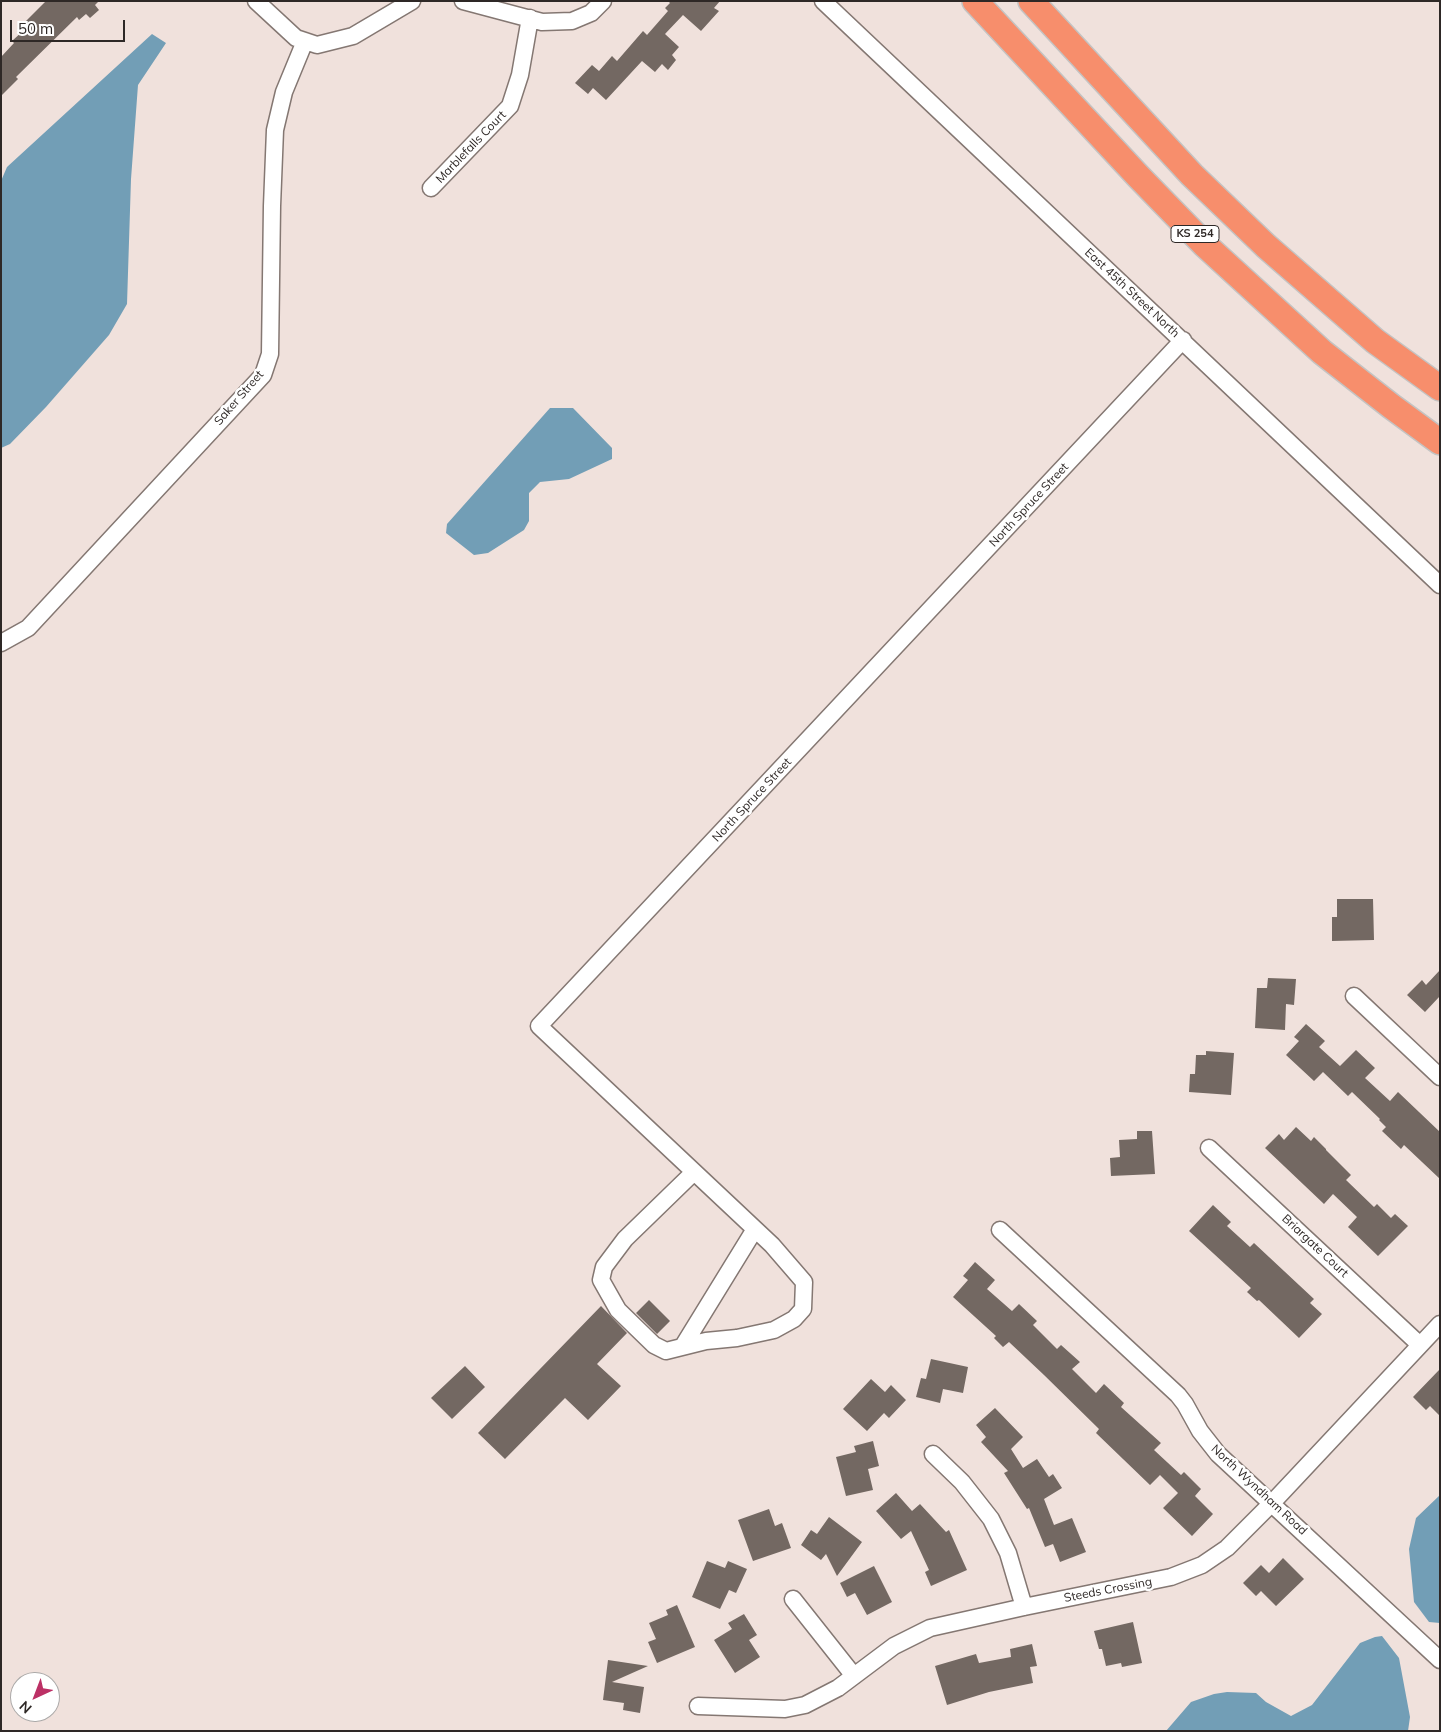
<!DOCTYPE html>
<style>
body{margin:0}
#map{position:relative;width:1441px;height:1732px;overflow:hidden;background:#f0e1dc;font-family:Mulish,sans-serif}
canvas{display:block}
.frame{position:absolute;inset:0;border:2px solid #2e2826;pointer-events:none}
.north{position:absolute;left:10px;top:1672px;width:50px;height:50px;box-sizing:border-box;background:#fff;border:1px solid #aba9a8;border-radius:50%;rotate:223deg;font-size:14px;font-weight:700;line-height:20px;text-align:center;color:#2e2826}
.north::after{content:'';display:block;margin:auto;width:18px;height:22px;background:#bc3065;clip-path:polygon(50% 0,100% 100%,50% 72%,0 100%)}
.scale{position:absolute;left:10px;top:20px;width:115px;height:22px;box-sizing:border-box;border:2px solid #2e2826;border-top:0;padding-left:6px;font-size:15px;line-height:18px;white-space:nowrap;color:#2e2826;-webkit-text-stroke:4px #fff;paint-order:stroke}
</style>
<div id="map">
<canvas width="1441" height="1732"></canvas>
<div class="frame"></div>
<div class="north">N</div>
<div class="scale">50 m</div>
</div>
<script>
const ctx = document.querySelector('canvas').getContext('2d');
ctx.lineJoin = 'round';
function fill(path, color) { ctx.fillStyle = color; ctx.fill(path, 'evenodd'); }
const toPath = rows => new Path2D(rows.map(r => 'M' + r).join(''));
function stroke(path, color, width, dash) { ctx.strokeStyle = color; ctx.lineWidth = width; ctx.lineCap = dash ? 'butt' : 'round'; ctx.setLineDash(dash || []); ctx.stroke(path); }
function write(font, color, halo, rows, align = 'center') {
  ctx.font = font + ' Mulish,sans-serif'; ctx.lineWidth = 5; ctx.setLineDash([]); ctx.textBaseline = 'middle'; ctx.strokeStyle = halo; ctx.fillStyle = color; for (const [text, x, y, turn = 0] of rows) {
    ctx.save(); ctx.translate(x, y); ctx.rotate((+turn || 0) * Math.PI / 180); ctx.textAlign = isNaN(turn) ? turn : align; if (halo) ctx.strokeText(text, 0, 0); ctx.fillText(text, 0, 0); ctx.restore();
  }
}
fill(toPath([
 [152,34,166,43,138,85,131,179,127,304,109,335,46,407,10,444,1,448,1,181,7,167],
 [550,408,573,408,612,448,612,459,569,479,540,482,529,493,529,521,524,530,488,553,474,555,446,533,447,524],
 [1440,1495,1440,1623,1429,1622,1414,1602,1409,1549,1416,1518],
 [1382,1636,1399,1658,1410,1717,1408,1731,1166,1731,1191,1702,1214,1694,1227,1692,1256,1693,1266,1702,1291,1716,1312,1705,1360,1643,1375,1637]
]), '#729eb6');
fill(toPath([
 [46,1,99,1,95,5,99,10,90,18,86,14,79,20,77,17,16,77,18,79,1,96,1,57,14,43,12,41,24,30,20,27],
 [668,1,720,1,714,8,719,11,701,31,683,15,665,34,679,47,672,55,676,60,668,70,662,64,655,72,642,61,606,100,593,88,588,94,575,83,592,65,599,71,612,56,617,61,643,31,647,35,668,11,665,8,670,3],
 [1337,899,1373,899,1374,940,1332,941,1332,917,1337,917],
 [1440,970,1440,996,1425,1012,1407,995,1422,980,1426,985],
 [1268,978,1296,979,1294,1005,1286,1004,1285,1030,1255,1028,1257,988,1267,988],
 [1306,1024,1325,1041,1319,1047,1340,1066,1356,1050,1375,1068,1365,1078,1390,1101,1398,1092,1440,1132,1440,1179,1404,1145,1401,1149,1382,1131,1386,1127,1379,1120,1380,1119,1352,1092,1348,1096,1323,1072,1314,1081,1286,1055,1299,1041,1294,1037],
 [1206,1051,1234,1053,1231,1095,1189,1092,1190,1074,1195,1074,1196,1055,1206,1055],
 [1296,1127,1311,1141,1314,1137,1326,1149,1326,1150,1351,1175,1346,1180,1374,1207,1377,1204,1391,1218,1395,1214,1408,1226,1378,1256,1348,1227,1357,1217,1333,1194,1324,1204,1265,1148,1279,1134,1284,1140],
 [1137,1131,1152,1131,1155,1174,1111,1176,1110,1158,1120,1157,1119,1140,1137,1139],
 [1213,1205,1231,1222,1227,1226,1250,1247,1254,1243,1314,1299,1310,1303,1322,1314,1299,1338,1259,1300,1257,1301,1247,1292,1251,1288,1189,1231],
 [975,1262,995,1280,987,1289,1012,1311,1019,1304,1037,1321,1033,1325,1057,1349,1061,1345,1080,1362,1072,1369,1096,1393,1104,1384,1124,1403,1121,1407,1161,1443,1154,1450,1181,1475,1184,1472,1201,1489,1195,1496,1213,1514,1192,1536,1163,1508,1178,1493,1160,1475,1150,1485,1096,1433,1099,1429,1044,1375,1009,1342,1003,1347,994,1338,996,1336,953,1297,968,1280,963,1276],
 [649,1300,670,1321,657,1334,636,1313],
 [601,1306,627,1333,597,1364,621,1386,588,1420,565,1398,505,1459,478,1433],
 [931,1359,968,1367,963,1393,943,1389,940,1403,916,1397,921,1378,926,1379],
 [465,1366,485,1387,452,1419,431,1398],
 [1440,1369,1440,1416,1430,1406,1426,1410,1413,1397],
 [871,1379,885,1392,891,1385,906,1400,889,1418,884,1413,867,1431,843,1409],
 [995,1408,1023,1437,1011,1449,1023,1468,1037,1459,1049,1477,1053,1474,1062,1488,1044,1499,1054,1525,1072,1518,1086,1552,1060,1562,1053,1544,1045,1547,1029,1508,1027,1509,1004,1473,1008,1471,981,1442,986,1437,976,1425],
 [873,1441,879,1466,868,1469,873,1490,846,1496,836,1457,856,1452,854,1446],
 [896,1493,912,1511,920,1504,946,1532,949,1530,967,1570,931,1586,925,1572,929,1570,911,1531,901,1539,876,1511],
 [769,1509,775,1526,782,1523,791,1548,753,1561,738,1520],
 [829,1517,862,1542,837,1576,826,1554,821,1560,801,1545,811,1530,817,1534],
 [1283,1558,1304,1579,1276,1606,1261,1591,1256,1596,1243,1583,1261,1565,1269,1573],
 [707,1561,725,1568,728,1561,747,1569,736,1593,729,1590,720,1609,692,1597],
 [874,1566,892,1602,867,1615,855,1593,847,1597,840,1583],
 [677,1605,695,1647,657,1663,648,1642,656,1639,649,1623,668,1615,666,1610],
 [744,1614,757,1635,749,1640,760,1657,735,1673,714,1640,732,1629,728,1623],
 [1133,1622,1142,1663,1122,1667,1121,1663,1106,1666,1102,1649,1099,1649,1094,1631],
 [1032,1644,1037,1666,1030,1667,1033,1683,989,1692,947,1705,935,1666,976,1654,979,1663,1011,1657,1010,1649],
 [608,1660,648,1666,612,1682,644,1687,640,1713,623,1710,624,1703,603,1700]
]), '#736862');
const minor = toPath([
 [256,1,296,38,317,45,353,36,412,1],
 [463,1,542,22,572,21,591,13,603,1],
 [823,1,1440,585],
 [431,188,510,106,520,75,530,18],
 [1,643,28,628,263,375,270,354,272,206,275,130,284,92,305,41],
 [1354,996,1440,1077],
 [1209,1148,1420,1345],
 [694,1172,625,1239,604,1267,601,1280,618,1310,654,1345,666,1351,706,1341,737,1338,774,1330,794,1319,803,1309,804,1282,772,1245,539,1026,1183,340],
 [1000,1230,1178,1395,1185,1404,1200,1431,1218,1454,1440,1660],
 [683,1346,755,1229],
 [933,1454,962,1482,991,1519,1008,1553,1024,1607],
 [793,1599,854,1676],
 [698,1706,785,1709,805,1705,838,1688,894,1646,930,1628,1024,1607,1171,1577,1202,1565,1227,1548,1272,1503,1440,1324]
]);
const highway = toPath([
 [975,1,1138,176,1205,245,1322,352,1391,406,1440,442],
 [1031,1,1192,175,1266,246,1375,341,1440,388]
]);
stroke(minor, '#847772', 19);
stroke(highway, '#c4c3c2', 28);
stroke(minor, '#fff', 16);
stroke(highway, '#f78e6c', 25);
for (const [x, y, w] of [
 [1195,234,48]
]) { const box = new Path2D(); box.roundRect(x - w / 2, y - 8.5, w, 17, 4); ctx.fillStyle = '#fff'; ctx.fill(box); stroke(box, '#2e2826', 1); }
write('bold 11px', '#2e2826', null, [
 ["KS 254",1195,234]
]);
write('12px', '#2e2826', '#fff', [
 ["Marblefalls Court",471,147,-46],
 ["East 45th Street North",1132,293,43],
 ["Saker Street",239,398,-49],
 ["North Spruce Street",1029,505,-47],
 ["North Spruce Street",752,800,-47],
 ["Briargate Court",1315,1246,43],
 ["North Wyndham Road",1259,1490,43],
 ["Steeds Crossing",1108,1590,-11]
]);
</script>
